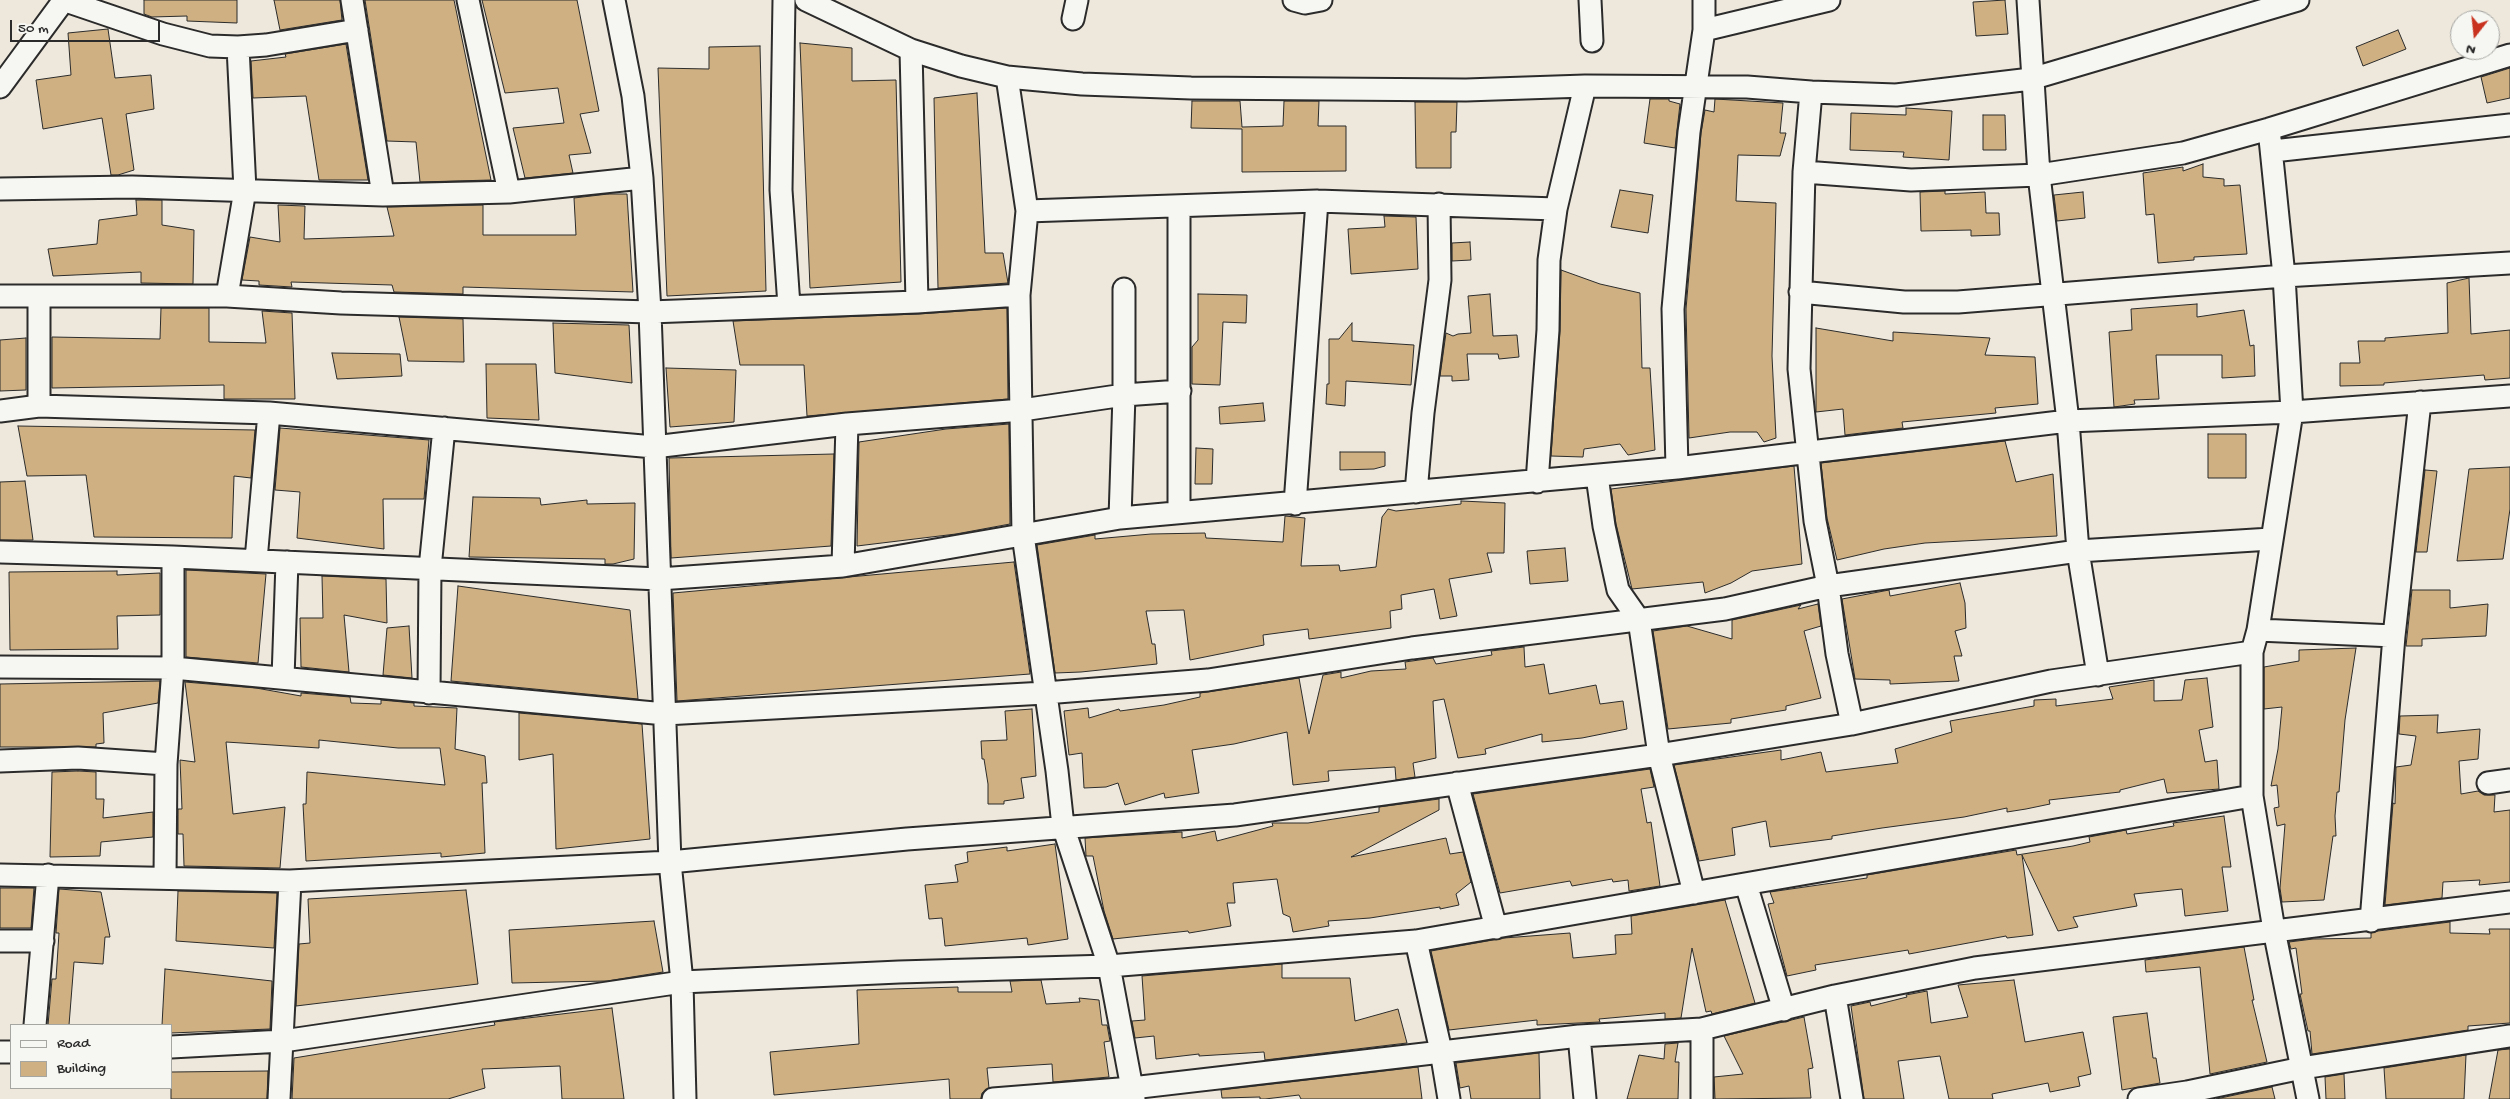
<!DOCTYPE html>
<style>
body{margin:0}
#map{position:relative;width:2510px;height:1099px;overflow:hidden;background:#eee8dc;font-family:"Gochi Hand",sans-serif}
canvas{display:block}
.legend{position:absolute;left:10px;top:1024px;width:162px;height:65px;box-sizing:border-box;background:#f6f6f2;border:1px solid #a5a5a2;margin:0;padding:6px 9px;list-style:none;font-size:15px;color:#2b2b2b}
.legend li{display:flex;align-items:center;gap:10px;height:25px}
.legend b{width:25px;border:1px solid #a5a5a2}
.north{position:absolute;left:2450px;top:10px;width:50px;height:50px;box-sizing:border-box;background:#f6f6f2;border:1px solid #a5a5a2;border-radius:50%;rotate:196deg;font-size:14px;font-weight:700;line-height:20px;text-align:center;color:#2b2b2b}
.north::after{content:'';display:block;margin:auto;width:18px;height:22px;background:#c8321e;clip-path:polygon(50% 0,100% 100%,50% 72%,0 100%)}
.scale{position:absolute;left:10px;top:20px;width:150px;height:22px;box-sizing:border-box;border:2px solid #2b2b2b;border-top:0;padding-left:6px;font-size:15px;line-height:18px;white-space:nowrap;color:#2b2b2b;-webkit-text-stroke:4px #f6f6f2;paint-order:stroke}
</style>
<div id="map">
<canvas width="2510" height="1099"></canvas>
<ul class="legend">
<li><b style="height:6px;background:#f6f6f2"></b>Road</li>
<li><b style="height:14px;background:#ceb082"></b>Building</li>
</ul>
<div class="north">N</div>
<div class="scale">50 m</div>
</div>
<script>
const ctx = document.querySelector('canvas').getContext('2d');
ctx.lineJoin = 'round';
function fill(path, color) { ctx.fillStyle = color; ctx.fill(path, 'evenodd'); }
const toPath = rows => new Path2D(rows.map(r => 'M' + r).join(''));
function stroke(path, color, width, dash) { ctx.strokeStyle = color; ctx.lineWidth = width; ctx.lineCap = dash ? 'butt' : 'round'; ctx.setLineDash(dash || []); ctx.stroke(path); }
const building = toPath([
 [144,0,237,0,237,23,187,21,187,16,152,17,144,14,144,0],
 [274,0,340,0,342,20,280,30,274,0],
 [365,0,454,0,491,180,420,182,416,142,387,141,365,0],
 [482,0,577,0,599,111,580,114,591,153,569,155,573,173,525,178,513,128,564,123,558,88,505,93,482,0],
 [2005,0,2008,34,1976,36,1973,2,2005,0],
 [108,29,115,78,151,75,154,109,126,114,134,170,118,175,111,175,102,118,43,129,36,80,71,75,68,33,108,29],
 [2398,30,2406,49,2363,66,2356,47,2398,30],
 [800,43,852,48,852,81,896,80,901,282,810,288,800,43],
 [346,44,368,180,319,180,306,96,253,98,251,61,286,57,285,54,346,44],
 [760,46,766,291,667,296,658,68,709,69,709,47,760,46],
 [2510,68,2510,98,2487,103,2481,77,2510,68],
 [977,93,985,253,1003,253,1008,283,938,288,934,98,977,93],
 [1650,99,1669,99,1669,101,1680,104,1675,148,1644,143,1650,99],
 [1715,99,1783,103,1780,133,1786,133,1780,156,1738,155,1736,201,1776,203,1772,356,1776,438,1764,442,1757,432,1730,432,1689,438,1686,309,1701,133,1705,110,1714,112,1715,99],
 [1192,101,1240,101,1242,127,1283,126,1284,101,1319,101,1318,126,1346,126,1346,171,1242,172,1242,129,1191,128,1192,101],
 [1415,102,1457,102,1456,132,1451,132,1451,168,1416,168,1415,102],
 [1906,108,1952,111,1949,160,1903,157,1904,152,1850,150,1851,113,1906,115,1906,108],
 [1983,115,2005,115,2006,150,1983,150,1983,115],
 [2203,164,2203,177,2224,179,2224,186,2240,185,2247,254,2194,257,2194,260,2158,263,2154,214,2146,215,2143,173,2183,167,2183,171,2203,164],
 [1620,190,1653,195,1648,233,1611,227,1620,190],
 [1945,191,1945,194,1985,192,1986,213,1999,213,2000,235,1971,236,1971,230,1921,231,1920,192,1945,191],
 [2083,192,2085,218,2057,221,2054,195,2083,192],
 [608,194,627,194,633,292,463,287,463,294,394,292,392,285,291,282,292,287,259,285,259,281,242,280,250,237,280,242,278,205,305,206,304,239,394,236,387,207,483,205,483,235,576,235,574,198,608,194],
 [136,200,162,200,162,225,194,230,193,284,141,283,141,272,53,276,48,249,97,244,99,220,137,215,136,200],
 [1384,216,1416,217,1418,269,1351,274,1348,229,1385,227,1384,216],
 [1470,242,1471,260,1452,261,1452,243,1470,242],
 [1561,270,1600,284,1640,293,1642,368,1650,368,1655,450,1628,455,1620,444,1584,449,1583,457,1551,456,1560,331,1561,270],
 [2469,278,2471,334,2510,330,2510,378,2485,380,2484,375,2384,383,2384,385,2340,386,2340,363,2360,363,2358,341,2385,341,2385,338,2448,333,2447,283,2469,278],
 [1198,294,1247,295,1246,323,1223,322,1220,385,1192,384,1192,347,1198,340,1198,294],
 [1490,294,1493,336,1517,335,1519,357,1499,359,1498,354,1467,354,1469,380,1452,381,1452,376,1440,376,1446,333,1453,336,1458,334,1471,333,1468,296,1490,294],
 [2197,304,2197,317,2244,310,2250,346,2254,345,2255,376,2222,378,2222,355,2156,355,2159,399,2134,400,2135,404,2114,407,2109,332,2132,330,2131,309,2197,304],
 [161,308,209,308,209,342,266,343,262,311,292,313,295,399,224,399,224,385,52,388,52,337,160,339,161,308],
 [1007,308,1008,399,807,416,804,365,740,365,733,321,918,314,1007,308],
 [399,317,463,319,464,362,408,361,399,317],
 [553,323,629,325,632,383,555,373,553,323],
 [1352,323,1352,341,1414,345,1411,385,1346,381,1345,406,1326,404,1327,384,1329,384,1329,339,1339,339,1352,323],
 [1816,328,1893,341,1893,332,1990,338,1985,355,2035,357,2038,404,1995,408,1996,413,1902,422,1903,428,1845,435,1843,409,1816,412,1816,328],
 [26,338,26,390,0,391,0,340,26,338],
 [332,353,400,354,402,376,337,379,332,353],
 [486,364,536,364,539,420,487,418,486,364],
 [666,368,736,370,734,422,670,427,666,368],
 [1263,403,1265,421,1220,424,1219,407,1263,403],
 [1009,424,1010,524,956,534,857,546,859,442,946,429,1009,424],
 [18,426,255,430,251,478,234,476,232,538,94,537,86,475,27,476,18,426],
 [280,428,429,440,424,499,383,499,384,549,297,538,300,492,275,490,280,428],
 [2208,434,2246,434,2246,478,2208,478,2208,434],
 [2005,441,2016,482,2053,474,2057,536,1925,543,1884,549,1837,560,1827,518,1821,463,2005,441],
 [1196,448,1213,449,1212,484,1195,484,1196,448],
 [1340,452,1385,452,1385,466,1374,469,1340,470,1340,452],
 [834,454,831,546,671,558,669,458,834,454],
 [1794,466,1802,564,1752,571,1731,583,1705,593,1703,582,1632,589,1616,524,1611,489,1794,466],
 [2510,467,2510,509,2503,559,2457,561,2469,469,2510,467],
 [2425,470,2437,471,2427,552,2416,552,2425,470],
 [25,481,33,540,0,540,0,482,25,481],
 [473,497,540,498,541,505,587,500,587,504,635,503,634,559,613,564,605,564,605,559,469,557,473,497],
 [1461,501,1505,503,1504,553,1487,553,1492,572,1449,579,1457,616,1440,619,1434,589,1401,595,1402,609,1390,611,1391,628,1309,639,1308,629,1263,635,1264,645,1190,660,1184,610,1146,611,1152,644,1155,644,1157,664,1081,672,1055,673,1037,545,1095,535,1095,539,1151,534,1205,533,1206,538,1283,542,1285,516,1305,518,1301,566,1339,565,1340,571,1376,567,1382,517,1388,509,1396,511,1461,504,1461,501],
 [1565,548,1568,581,1530,584,1527,551,1565,548],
 [1014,562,1030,674,677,701,673,593,1014,562],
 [186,570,266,574,258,663,186,657,186,570],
 [117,571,117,575,160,573,160,615,117,616,118,649,10,650,9,572,117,571],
 [322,576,386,579,387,623,344,615,349,672,301,667,300,618,323,618,322,576],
 [1960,583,1965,603,1966,628,1955,631,1962,656,1954,656,1959,681,1890,684,1890,680,1855,679,1842,599,1889,590,1890,596,1960,583],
 [458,586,630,610,638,699,451,681,458,586],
 [2412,590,2450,590,2450,608,2488,604,2486,636,2422,639,2422,646,2406,646,2412,590],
 [1818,604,1821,626,1804,631,1821,698,1786,706,1786,710,1731,719,1731,723,1668,729,1653,631,1687,626,1732,639,1732,620,1801,605,1798,609,1818,604],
 [409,626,412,678,383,675,387,628,409,626],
 [1524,647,1525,667,1544,664,1549,694,1596,685,1600,704,1623,701,1627,729,1582,738,1542,742,1542,734,1485,749,1486,754,1458,758,1444,699,1433,701,1436,758,1413,763,1415,777,1396,780,1395,767,1328,771,1329,781,1293,785,1287,732,1234,744,1192,750,1199,793,1165,798,1164,793,1125,805,1118,783,1106,787,1084,788,1082,753,1069,755,1064,711,1088,708,1089,718,1119,709,1120,711,1164,705,1200,697,1200,693,1299,678,1309,734,1323,675,1341,672,1341,678,1371,671,1406,669,1405,662,1433,658,1436,664,1492,655,1491,651,1524,647],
 [2356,648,2345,720,2339,792,2337,792,2335,816,2336,836,2333,836,2324,900,2282,902,2280,888,2285,824,2277,826,2274,808,2279,807,2277,785,2271,786,2278,749,2282,707,2264,709,2264,667,2299,661,2299,650,2356,648],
 [2207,678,2213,727,2199,730,2205,762,2217,760,2219,789,2167,793,2164,779,2120,790,2120,792,2049,800,2050,804,2026,809,2007,812,2007,808,1964,817,1882,828,1832,836,1832,839,1770,847,1766,821,1732,828,1735,855,1699,861,1674,765,1781,750,1781,760,1821,752,1826,772,1898,763,1895,749,1952,732,1950,721,2034,706,2034,700,2056,699,2056,706,2113,699,2109,687,2154,680,2154,701,2182,700,2185,680,2207,678],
 [160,681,158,703,103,713,104,743,96,744,96,747,0,747,0,684,160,681],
 [185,682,256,688,301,696,301,693,350,697,351,703,381,704,381,700,414,703,414,706,457,708,455,749,485,756,487,783,482,783,485,853,441,857,441,853,306,861,303,804,306,804,307,772,445,785,440,748,398,748,319,740,319,748,226,742,233,814,285,807,280,868,184,866,183,834,178,834,178,809,182,809,180,760,195,762,185,682],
 [1032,709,1036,776,1021,778,1024,798,1004,801,1004,804,988,804,988,784,984,759,982,759,981,741,1007,740,1005,711,1032,709],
 [519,713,642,724,650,839,556,849,553,754,519,760,519,713],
 [2438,715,2437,733,2480,729,2478,759,2459,761,2461,794,2478,791,2484,795,2495,795,2494,812,2510,810,2510,882,2479,885,2480,880,2443,882,2442,898,2385,905,2393,803,2395,804,2396,767,2411,765,2416,736,2399,734,2400,716,2438,715],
 [1650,769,1654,787,1641,789,1647,823,1651,822,1660,886,1629,891,1628,880,1613,882,1612,879,1572,886,1570,881,1500,893,1473,794,1650,769],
 [78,771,96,772,96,799,104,799,103,818,153,812,153,837,101,842,100,856,50,857,52,772,78,771],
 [1439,799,1439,810,1351,857,1446,838,1450,854,1463,852,1471,882,1456,894,1459,905,1440,909,1440,907,1370,918,1328,921,1329,926,1293,932,1290,917,1283,914,1277,879,1233,883,1235,903,1227,903,1231,926,1189,933,1188,931,1113,939,1104,911,1093,856,1086,856,1085,838,1182,832,1182,838,1215,831,1217,841,1273,826,1272,823,1308,823,1379,812,1379,807,1439,799],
 [2224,816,2231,867,2222,867,2228,911,2185,916,2182,889,2134,894,2137,906,2073,917,2078,927,2058,931,2022,855,2033,935,2007,938,2006,936,1909,954,1908,950,1815,965,1816,970,1787,976,1768,904,1774,903,1770,892,1867,878,1867,875,2016,850,2017,855,2073,846,2090,842,2089,837,2126,830,2127,834,2174,826,2173,823,2224,816],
 [1055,844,1068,939,1028,945,1027,938,945,946,942,918,929,919,925,885,958,882,955,865,968,862,967,852,1007,847,1007,851,1055,844],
 [0,888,34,888,31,928,0,928,0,888],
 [59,889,101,892,110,937,105,937,103,964,74,962,69,1025,48,1025,52,979,56,979,59,933,56,933,59,889],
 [466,890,478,984,296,1006,299,944,310,943,308,899,466,890],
 [178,891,277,893,274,948,176,941,178,891],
 [1725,900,1755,1003,1712,1014,1711,1011,1706,1012,1692,948,1681,1018,1665,1019,1665,1013,1599,1019,1600,1022,1537,1025,1537,1020,1449,1030,1431,951,1504,938,1570,933,1573,958,1616,954,1615,935,1632,934,1631,916,1725,900],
 [654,921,663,972,607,981,512,983,509,930,654,921],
 [2450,922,2450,933,2490,934,2489,929,2510,929,2510,1023,2468,1026,2468,1030,2312,1054,2310,1031,2308,1031,2300,994,2302,994,2296,948,2291,949,2289,942,2313,939,2371,938,2371,933,2378,931,2450,922],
 [2244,947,2254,1000,2252,1000,2267,1062,2210,1074,2200,967,2146,972,2145,960,2244,947],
 [1282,964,1282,978,1350,978,1355,1021,1398,1009,1407,1043,1265,1060,1264,1052,1199,1056,1199,1054,1156,1059,1154,1036,1135,1038,1132,1021,1145,1020,1142,976,1282,964],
 [165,969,272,981,270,1029,171,1033,171,1025,162,1025,165,969],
 [1041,980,1046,1004,1080,1002,1079,998,1099,1000,1102,1025,1107,1025,1110,1041,1104,1042,1109,1077,1053,1082,1052,1064,987,1068,989,1088,982,1093,981,1099,950,1099,949,1079,774,1095,770,1052,859,1044,857,990,958,987,958,992,1012,992,1010,981,1041,980],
 [2014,980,2025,1042,2083,1032,2091,1074,2078,1077,2080,1086,2050,1092,2048,1083,1992,1094,1993,1099,1949,1099,1940,1056,1898,1061,1904,1099,1864,1099,1851,1006,1870,1002,1871,1006,1907,997,1906,995,1927,991,1931,1023,1968,1017,1958,985,2014,980],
 [612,1008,624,1099,562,1099,560,1066,482,1069,485,1088,448,1099,292,1099,294,1058,495,1025,494,1022,612,1008],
 [2147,1013,2153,1058,2156,1058,2160,1083,2122,1090,2113,1017,2147,1013],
 [1804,1017,1813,1068,1808,1069,1811,1098,1715,1099,1714,1077,1743,1074,1724,1036,1804,1017],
 [1678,1043,1675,1062,1679,1062,1678,1099,1627,1099,1639,1055,1664,1059,1665,1044,1678,1043],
 [2510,1049,2510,1099,2489,1099,2498,1050,2510,1049],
 [1539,1053,1540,1099,1471,1099,1469,1086,1460,1088,1456,1063,1539,1053],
 [2466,1055,2464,1099,2386,1099,2384,1068,2466,1055],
 [1418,1067,1422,1099,1301,1099,1299,1095,1265,1099,1260,1099,1260,1097,1222,1098,1221,1090,1418,1067],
 [268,1071,267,1099,171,1099,171,1072,268,1071],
 [2344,1074,2345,1099,2326,1099,2325,1077,2344,1074],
 [2272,1087,2275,1099,2216,1099,2272,1087]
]);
fill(building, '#ceb082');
stroke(building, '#2b2b2b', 1);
const street = toPath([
 [63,0,163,34,210,46,238,47,266,45,357,30],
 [352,0,383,195],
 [468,0,509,192],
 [614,0,633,96,642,178,650,312,670,862,682,982,685,1099],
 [784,0,781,190,789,306],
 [806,0,911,50,961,66,1007,77,1082,84,1191,88,1466,90,1585,86,1747,87,1811,92,1896,95,2031,79,2298,0],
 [1294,0,1305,3,1321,0],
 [1590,0,1592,41],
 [2028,0,2039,175,2068,421,2078,551,2098,675],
 [1073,19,1077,0],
 [1704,30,1829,0],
 [911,50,917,302],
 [1007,77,1027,211,1019,295,1023,535,1057,771,1063,826,1109,966,1134,1099],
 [0,87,64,0],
 [1811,92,1804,172,1799,369,1815,521,1828,586,1837,654,1852,724],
 [2269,129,2284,276,2292,412,2258,630,2252,652,2252,796,2274,930,2308,1099],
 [2273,151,2510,125],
 [1804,172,1911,180,2039,175,2183,153,2269,129,2510,55],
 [0,189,132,187,383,195,509,192,642,178],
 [1179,206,1179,512],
 [1027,211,1317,201,1556,209],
 [1800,292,1904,302,1958,302,2284,276,2510,263],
 [0,296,227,296,341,303,650,312,917,302,1019,295],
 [39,296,39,406],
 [227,296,245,190,238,47],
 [0,411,39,406,269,413,654,447,847,424,1022,410,1124,395,1180,391],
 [1677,468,1673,309,1689,132,1704,30,1704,0],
 [1597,476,1604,526,1618,590,1639,620,1659,755,1694,893],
 [1537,482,1548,330,1549,260,1556,209,1585,86],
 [1416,492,1423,413,1440,280,1439,204],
 [1295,504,1317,201],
 [1120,518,1124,395,1124,289],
 [0,552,173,557,659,579,843,566,1120,518,1677,468,2068,421,2292,412,2510,396],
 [256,560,269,413],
 [843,566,847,424],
 [2258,630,2394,636],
 [0,667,173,668,665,714,1045,693,1208,680,1412,648,1725,609,1828,586,2078,551,2271,539],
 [283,678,287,562],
 [429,693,430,568,444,428],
 [0,761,78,758,166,764],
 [1457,783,1496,928],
 [2488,783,2510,780],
 [0,875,290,881,670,862,907,839,1235,815,1659,755,1852,724,2051,681,2252,652],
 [165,877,166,764,173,668,173,557],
 [1746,884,1784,1010],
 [2371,921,2394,636,2420,402],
 [0,941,43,941],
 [1416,941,1441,1051,1449,1099],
 [1835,996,1852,1099],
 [35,1025,48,875],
 [1702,1029,1702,1099],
 [1579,1036,1585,1099],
 [171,1047,283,1041,682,982,899,972,1109,966,1416,941,2252,796],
 [0,1052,11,1052],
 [279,1099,290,881],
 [993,1099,1132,1088,1579,1036,1702,1029,1835,996,1975,968,2510,902],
 [2139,1099,2187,1092,2302,1068,2510,1036]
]);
stroke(street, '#2b2b2b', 25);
stroke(street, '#f6f6f2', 21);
</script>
